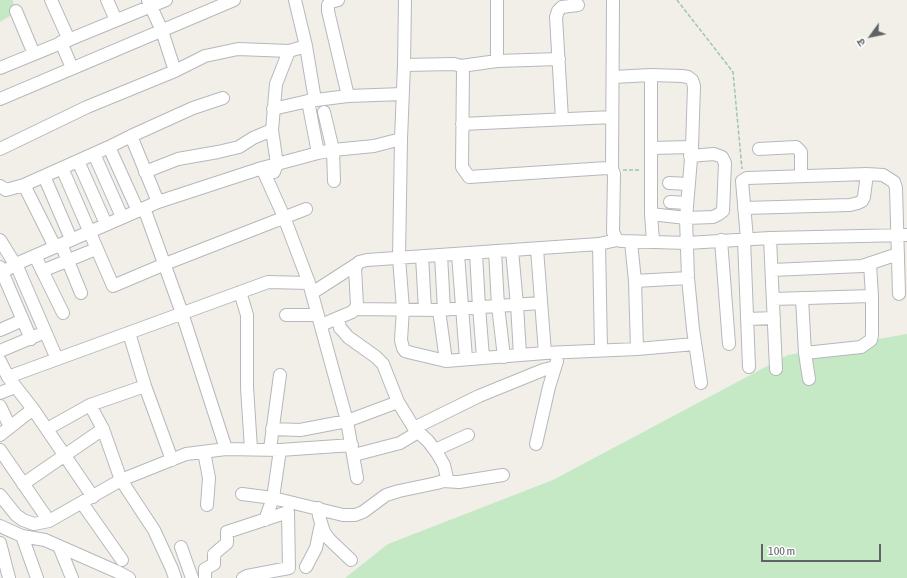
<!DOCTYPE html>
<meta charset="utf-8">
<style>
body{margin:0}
#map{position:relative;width:907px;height:578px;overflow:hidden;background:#f1efe8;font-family:"Asap Condensed","Noto Sans Devanagari",sans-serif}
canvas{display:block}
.north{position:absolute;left:851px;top:16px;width:40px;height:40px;-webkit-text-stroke:3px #fff;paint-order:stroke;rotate:237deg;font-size:11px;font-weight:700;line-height:16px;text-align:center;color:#5f6368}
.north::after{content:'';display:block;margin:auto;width:14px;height:18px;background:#5f6368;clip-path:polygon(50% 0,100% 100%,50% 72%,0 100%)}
.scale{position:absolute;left:761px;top:544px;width:120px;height:18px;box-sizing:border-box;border:2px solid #5f6368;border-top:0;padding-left:5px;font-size:12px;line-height:14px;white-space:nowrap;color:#5f6368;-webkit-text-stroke:3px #fff;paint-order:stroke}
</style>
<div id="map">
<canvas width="907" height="578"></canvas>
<div class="north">उ</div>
<div class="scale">100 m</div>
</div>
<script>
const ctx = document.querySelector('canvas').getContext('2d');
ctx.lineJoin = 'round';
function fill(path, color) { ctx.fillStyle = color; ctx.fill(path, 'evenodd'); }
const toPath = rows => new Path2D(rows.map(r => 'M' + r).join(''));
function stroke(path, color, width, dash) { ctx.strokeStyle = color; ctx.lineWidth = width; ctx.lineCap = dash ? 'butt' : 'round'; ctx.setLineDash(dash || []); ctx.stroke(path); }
fill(toPath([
 [0,0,13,0,15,13,0,22],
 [907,334,907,578,345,578,388,544,553,480,788,355]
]), '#c5e8c5');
const minor = toPath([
 [51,0,69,40],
 [107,0,116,20],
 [148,0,162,31,175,71],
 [295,0,306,46,315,100],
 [613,0,612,169,614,174,613,232,617,240],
 [16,11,34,54],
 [61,42,72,68],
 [497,61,497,0],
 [404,65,454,64,461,66,497,61,559,59],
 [461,66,463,70,462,167,469,177,607,168,612,169],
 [0,68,166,0],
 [651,75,651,214,653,241],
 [613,77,651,75,682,76,688,77,692,80,694,86,692,147,686,218,688,278,693,329,701,383],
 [348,96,403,94],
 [0,99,234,0],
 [308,101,318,153],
 [273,109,308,101,348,96,328,11,328,5,331,2,338,0],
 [324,112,333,150,334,181],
 [562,119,556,17,558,11,562,7,578,5],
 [462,124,612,117],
 [272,130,277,164,274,172],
 [131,136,158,202],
 [401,139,399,258,403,309,401,340,403,348,405,351,412,353,446,361,545,353,637,349,635,281,631,242],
 [109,147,138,211],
 [651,148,692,147],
 [0,149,87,107,175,71,205,56,238,49,289,51,306,46],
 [759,149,796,147,801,152,801,176],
 [94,154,122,217],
 [78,161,106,224],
 [62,168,113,286,165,264,306,209],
 [262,168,284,217,309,283,347,421,357,478],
 [145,172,178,159,218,152,239,147,253,138,272,130,276,84,289,51],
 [44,176,71,239],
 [669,183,689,184],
 [24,185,55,247],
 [0,186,6,190,24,185,109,147,131,136,193,108,223,98],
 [670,202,687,203],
 [144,208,182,313,226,449],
 [744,208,850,205,858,203,862,201,864,197,867,174],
 [651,214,686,218,713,217,719,214,723,211,725,163,722,157,714,154,690,156],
 [770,238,776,369],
 [744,239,749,367],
 [747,239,742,181,747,178,867,174,883,175,894,182,896,188,899,294],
 [0,240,13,261],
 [721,240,729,344],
 [61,244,81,293],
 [599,244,601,350],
 [537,249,545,353],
 [512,250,517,305,520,355],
 [495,251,498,306,504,357],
 [476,253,479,307,483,357],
 [458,254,466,359],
 [441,255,444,310],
 [35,256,63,313],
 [422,256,425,310],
 [16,264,57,359],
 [0,267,31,339],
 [772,270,862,266,898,254],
 [42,271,96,249],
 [0,274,16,264,158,202,262,168,318,153,333,150,374,146,401,139,404,65,405,0],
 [635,281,688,278],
 [240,292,247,315,247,387,251,449],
 [312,293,357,264],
 [802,298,805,353,809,379],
 [773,299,872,296],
 [355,309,439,310,541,303],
 [439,310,446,361],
 [286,315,318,315],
 [747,319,774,318],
 [321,325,352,312,355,309,357,305,355,268,359,262,367,260,599,244,617,240,621,241,687,243,770,238,907,235],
 [0,330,23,320],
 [129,333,145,386,172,460],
 [637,349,695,344],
 [0,351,38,335],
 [805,353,861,347,871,340,872,335,872,296,870,264],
 [0,361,8,377,33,409,93,497],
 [8,377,268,282,309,283],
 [0,393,15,387],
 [90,405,103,429,121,480,154,530,172,569,175,578],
 [0,406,10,427],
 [414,428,479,396,543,370,555,367],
 [47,429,90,405,145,386],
 [272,429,300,430,347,421,398,402],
 [0,435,33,409],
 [536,444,549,387,557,361],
 [270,449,280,375],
 [0,450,49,521],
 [435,450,468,435],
 [204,452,209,478,207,505],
 [354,455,400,443,418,432],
 [443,481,459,482,503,475],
 [23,484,103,429],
 [242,494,273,498,343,515,355,515,363,512,386,495,399,491,437,483,443,481,447,478,444,465,437,453,428,441,414,428,398,402,383,364,376,357,348,337,343,331,340,328,338,318],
 [0,495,16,515,23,520,34,524,49,521,121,480,186,454,226,449,280,450,352,445],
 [82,503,122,560],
 [318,508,319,516,324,532,329,539,351,560],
 [265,520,273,498,280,450],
 [0,526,22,536,45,540,120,573,129,578],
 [22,536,37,578],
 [0,543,9,578],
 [59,546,72,578],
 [181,547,192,578],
 [306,567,316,548,321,524],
 [205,578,205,569,214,564,214,554,227,543,227,532,288,512,289,568,247,576,243,578]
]);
stroke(minor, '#b5b8bc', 14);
stroke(toPath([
 [677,0,733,72,742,169],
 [623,170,641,170]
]), '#9cc7a9', 1.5, [4, 2]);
stroke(minor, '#fff', 12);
</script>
